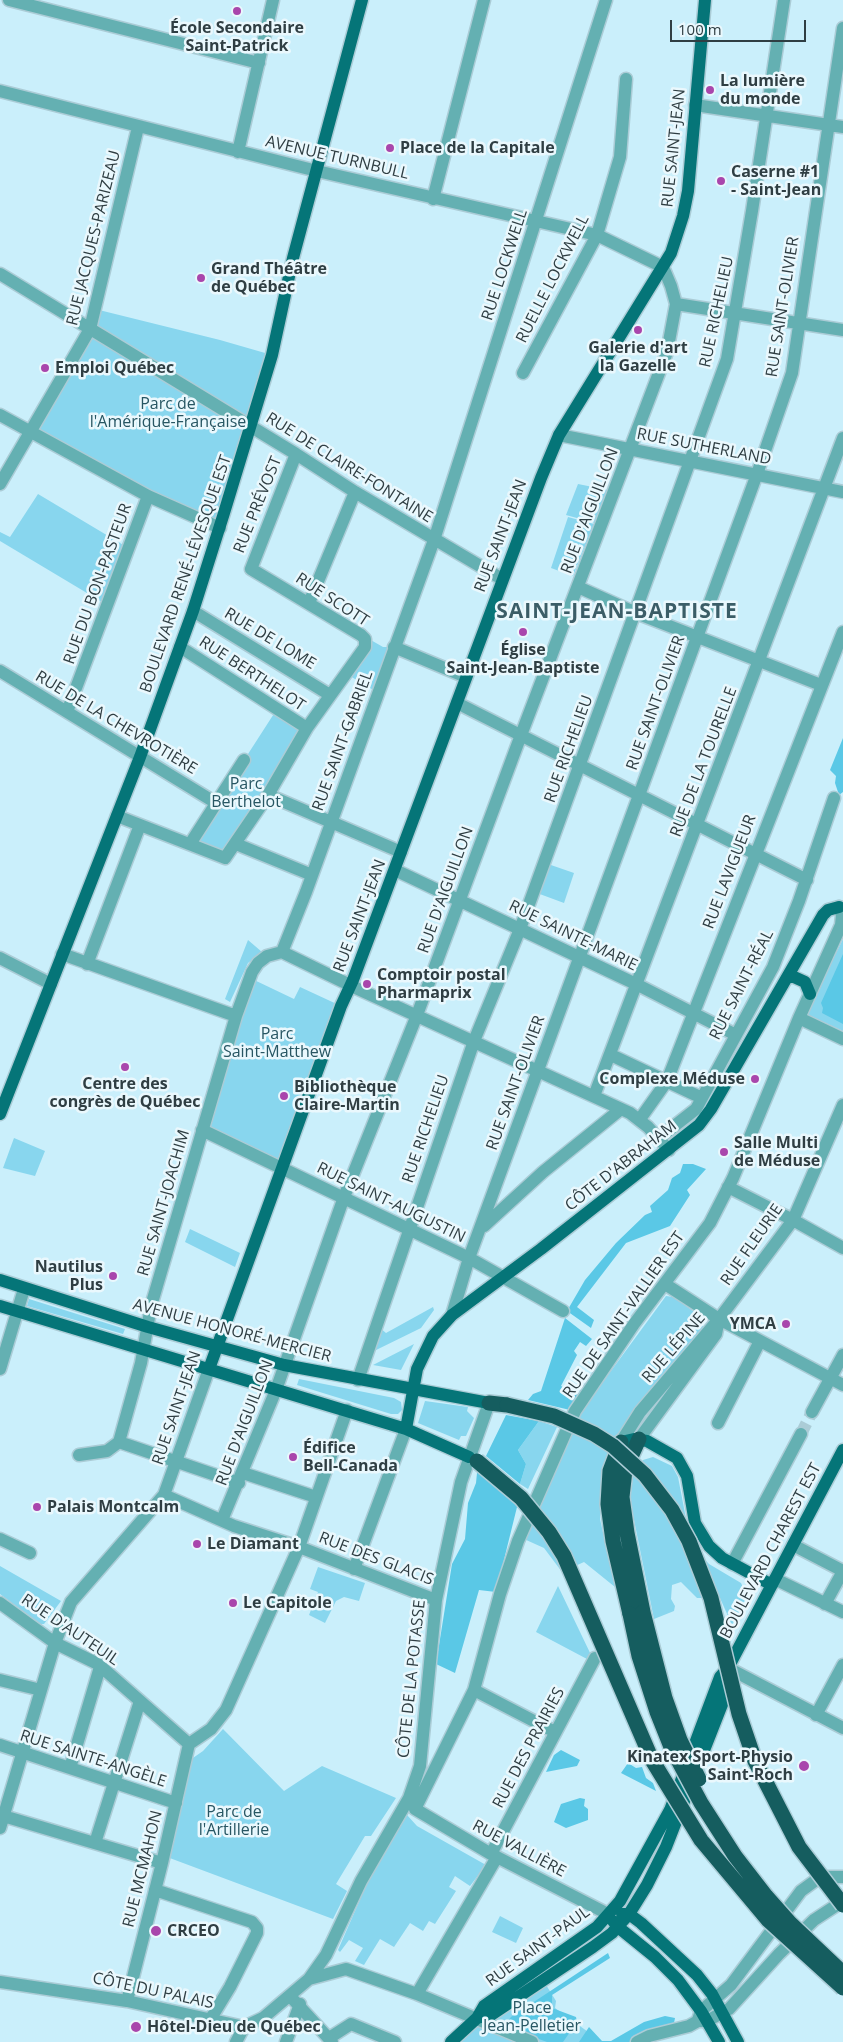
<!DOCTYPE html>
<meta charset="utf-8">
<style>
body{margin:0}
#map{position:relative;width:843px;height:2042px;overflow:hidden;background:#caeffb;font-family:"Open Sans",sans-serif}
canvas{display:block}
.scale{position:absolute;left:670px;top:20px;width:136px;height:22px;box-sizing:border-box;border:2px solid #2f3e43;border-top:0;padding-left:6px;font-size:15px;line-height:18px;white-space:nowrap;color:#2f3e43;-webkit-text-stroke:4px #eaf8fd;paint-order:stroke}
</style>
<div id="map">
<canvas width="843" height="2042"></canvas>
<div class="scale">100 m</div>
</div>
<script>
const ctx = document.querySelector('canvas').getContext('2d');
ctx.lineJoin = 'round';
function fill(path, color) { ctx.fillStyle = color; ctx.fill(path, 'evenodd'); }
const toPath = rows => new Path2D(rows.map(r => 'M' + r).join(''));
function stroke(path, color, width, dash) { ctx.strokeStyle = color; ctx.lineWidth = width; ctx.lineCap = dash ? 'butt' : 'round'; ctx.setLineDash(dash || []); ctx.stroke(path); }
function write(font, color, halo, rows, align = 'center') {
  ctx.font = font + ' "Open Sans",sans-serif'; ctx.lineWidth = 5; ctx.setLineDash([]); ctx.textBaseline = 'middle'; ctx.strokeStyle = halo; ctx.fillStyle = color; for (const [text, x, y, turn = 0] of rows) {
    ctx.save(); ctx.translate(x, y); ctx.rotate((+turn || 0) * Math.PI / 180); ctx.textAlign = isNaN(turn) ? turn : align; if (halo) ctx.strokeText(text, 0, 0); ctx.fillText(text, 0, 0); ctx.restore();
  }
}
fill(toPath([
 [95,309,220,340,272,355,220,528,30,432],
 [578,484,608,490,595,523,566,515],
 [38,494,125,546,107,605,0,541,0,532,10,537],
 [568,517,594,524,573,576,551,568],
 [369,639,383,647,394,647,375,691,345,673],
 [277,709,307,728,225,858,190,844],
 [548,864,574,873,564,903,537,893],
 [843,939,843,1031,806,1014],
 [248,940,262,952,248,963,230,1002,225,999],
 [250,978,294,999,300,987,341,1006,281,1169,202,1130],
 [14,1138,45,1151,35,1176,3,1168],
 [190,1229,240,1253,235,1267,185,1242],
 [666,1296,674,1297,697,1314,701,1317,703,1327,627,1421,607,1460,601,1492,600,1519,615,1587,584,1562,562,1572,544,1548,524,1539,583,1409],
 [29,1299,125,1329,123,1334,27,1306],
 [433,1307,434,1310,421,1328,372,1352,379,1327,386,1333],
 [414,1344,401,1370,373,1365],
 [299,1379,394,1398,401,1402,402,1410,398,1414,391,1414,297,1385],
 [425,1401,468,1407,467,1411,474,1418,466,1436,461,1436,459,1440,418,1423],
 [539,1421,557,1427,528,1489,520,1484,526,1464,518,1450],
 [653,1457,672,1466,678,1477,688,1529,698,1552,709,1564,741,1583,747,1596,732,1625,720,1598,697,1598,681,1582,672,1585,671,1599,675,1606,674,1611,654,1619,630,1500,633,1477,643,1460],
 [0,1566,61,1601,44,1624,40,1624,0,1594],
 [318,1567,365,1583,359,1601,344,1597,336,1601,325,1623,309,1615,318,1592,310,1589],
 [558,1586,592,1657,587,1659,536,1632],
 [223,1729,284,1791,322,1766,396,1798,371,1836,365,1836,336,1884,347,1891,333,1919,167,1857,190,1760,203,1751],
 [407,1815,417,1826,486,1865,470,1886,455,1876,449,1887,456,1891,435,1924,429,1921,423,1931,410,1923,394,1947,380,1939,364,1965,355,1961,363,1948,349,1940,340,1952,338,1950,369,1879],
 [500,1916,523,1928,516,1943,492,1932],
 [543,1980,556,2001,555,2008,602,2042,451,2042]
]), '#88d6ee');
fill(toPath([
 [843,738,843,792,839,795,835,783,836,776,830,770],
 [843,954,843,1024,822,1013,823,1008,821,1003],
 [683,1164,693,1164,706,1169,687,1190,690,1195,670,1226,626,1243,577,1307,594,1320,591,1328,567,1311,585,1280,616,1243,645,1215,652,1212,650,1206,668,1190,672,1178,680,1173],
 [565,1318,592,1339,586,1346,580,1342,574,1351,577,1355,561,1386,578,1395,570,1410,528,1400,533,1394,541,1391],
 [506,1415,539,1421,518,1450,526,1464,520,1484,486,1456],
 [478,1463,518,1503,496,1592,479,1590,455,1673,436,1664,452,1564,465,1539,468,1503,476,1483],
 [561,1750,580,1760,577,1766,546,1772,554,1755],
 [628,1763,636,1768,642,1767,646,1778,653,1783,656,1791,621,1773],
 [580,1798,585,1799,584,1806,588,1809,588,1820,566,1828,554,1822,561,1804],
 [608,1953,610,1958,552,1995,552,2008,576,2017,577,2022,563,2042,547,2042,504,2026,511,2017],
 [665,2016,675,2018,674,2023,631,2042,579,2042,589,2027,602,2041,611,2041,644,2022]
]), '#5ac8e6');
stroke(toPath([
 [801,1434,812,1412]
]), '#abccd6', 12, [12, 6]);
const minor = toPath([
 [9,0,259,63],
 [0,91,317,171,597,235,663,267,671,286,676,304,667,352,521,735,417,1015,344,1197,276,1390,222,1520],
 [695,105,843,127],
 [238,152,273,0],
 [433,199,484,0],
 [0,274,296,454,355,492,502,579],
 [676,304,843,330],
 [523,373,597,235,620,157,626,79],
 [0,415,148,496,220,528],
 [559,435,843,492],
 [0,484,90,329,138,127],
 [578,587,636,613,821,685],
 [309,603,355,492],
 [193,611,330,695],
 [180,647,307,728],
 [394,647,466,677],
 [0,671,216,803],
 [457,703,807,880],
 [67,712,148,496],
 [268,795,401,852],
 [117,816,225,858,268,795,307,728,365,647,365,639,361,635,251,569,296,454],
 [190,844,244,760],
 [236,844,312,875],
 [395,870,638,985,736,1035],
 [282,952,306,892,434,540,606,0],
 [282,952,358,989,630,1113,648,1127,669,1150],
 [62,954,236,1016],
 [0,958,51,984],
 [87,964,140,825],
 [799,1018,843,1039],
 [611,1055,702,1098],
 [594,1096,843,438],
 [640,1119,667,1081,843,632],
 [202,1130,469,1258,563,1311],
 [659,1138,696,1109,773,967,799,901,834,798],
 [728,1187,793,1220,843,1248],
 [484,1226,543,1172,621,1109],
 [665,1284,719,1319,843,1385],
 [452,1315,469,1258,757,474,792,373,843,28],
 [0,1369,24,1289],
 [358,1380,474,1041,520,929,727,359,752,211,784,0],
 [812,1412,843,1355],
 [718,1423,760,1341],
 [639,1439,716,1334,719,1319],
 [119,1442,239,1483],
 [621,1442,640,1412,719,1319,793,1220,843,1105],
 [79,1455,107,1451,119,1442,141,1363,151,1306,236,1016,252,972,258,963,267,956,282,952],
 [243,1473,316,1497],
 [164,1495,234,1526,299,1547,436,1600],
 [0,1539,30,1553],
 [793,1545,843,1571,825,1604],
 [732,1564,801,1434],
 [354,1569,406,1429],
 [775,1579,843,1612],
 [0,1603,55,1643,98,1664,189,1744],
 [728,1668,843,1728],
 [0,1680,41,1690],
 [474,1690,555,1732],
 [816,1715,843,1665],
 [189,1744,211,1729,226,1710,299,1547,347,1410],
 [0,1745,176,1803],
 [70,1768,100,1667],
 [0,1815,162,1863],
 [0,1828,55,1643,71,1602,164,1495,209,1369],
 [95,1843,140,1701],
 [491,1854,595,1658],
 [155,1890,252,1922,257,1928,257,1933,230,1987,210,2020],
 [608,1914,491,1854,415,1809,474,1690,500,1594,518,1541,575,1411,634,1324,710,1223,733,1178,799,1018,841,925,842,915,839,907],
 [309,1979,326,1955,361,1881,409,1798,420,1766,436,1600,461,1482,489,1403],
 [0,1982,127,2001,244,2027,263,2018,309,1979,346,1969,417,1994,532,2042],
 [417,1994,497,1857],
 [290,1996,332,2042],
 [127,2001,162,1863,189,1744],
 [698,2020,701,2011,731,1985,801,1891,816,1880,828,1877,843,1877],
 [329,2038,351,2024,395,2042],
 [236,2042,244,2027],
 [286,2042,300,2004],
 [637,2042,649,2036,689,2026,698,2021,707,2021,729,2009,779,1954,814,1920,843,1901]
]);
const major = toPath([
 [788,977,794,977,805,982,810,994],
 [0,1114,140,757,193,611,224,513,272,355,293,258,362,0],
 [0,1280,148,1327,284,1365,489,1403],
 [0,1306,406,1429,469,1457],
 [209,1369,341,1006,353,980,541,478,559,435,671,253,683,216,688,191,705,0],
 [406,1429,417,1369,433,1336,452,1315,541,1249,699,1125,711,1109,823,915,828,910,839,907],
 [621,1442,634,1439,647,1441,677,1458,687,1476,695,1523,709,1546,722,1558,772,1585],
 [622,1914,629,1914,641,1923,697,1975,712,1994,738,2042],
 [613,1921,618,1927,655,1957,678,1980,701,2011,719,2042],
 [477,2018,491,2015,593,1947,612,1933,629,1914,647,1885,666,1847,730,1684,729,1678],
 [451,2042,477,2018,484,2006,597,1927,620,1901,670,1810,720,1677,728,1668,843,1450]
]);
const highway = toPath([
 [489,1403,507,1405],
 [639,1439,625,1470,622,1497,627,1533,643,1612],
 [621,1442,610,1471,608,1504,613,1541,630,1614]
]);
stroke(minor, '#abccd6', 15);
stroke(major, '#abccd6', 15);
stroke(highway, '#abccd6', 18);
stroke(minor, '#64b0b2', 12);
stroke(major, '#057578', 12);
stroke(highway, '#155d5f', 15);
const highwayBridge = toPath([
 [507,1405,554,1416,594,1434,613,1446,645,1475,672,1510,689,1541,711,1598,739,1714,755,1761,799,1847,843,1905],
 [477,1461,521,1498,549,1532,564,1556,652,1760,701,1840,768,1920,843,1988],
 [643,1612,665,1698,680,1740,699,1779],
 [630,1614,639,1656,657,1712,671,1747,701,1803,735,1856,766,1896,790,1923,843,1973]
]);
stroke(highwayBridge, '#abccd6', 18, []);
stroke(highwayBridge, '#155d5f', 15);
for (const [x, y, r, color] of [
 [237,11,5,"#a946ac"],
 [710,90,5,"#a946ac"],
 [390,148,5,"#a946ac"],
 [721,181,5,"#a946ac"],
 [201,278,5,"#a946ac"],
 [638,330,5,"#a946ac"],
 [45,368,5,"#a946ac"],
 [523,632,5,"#a946ac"],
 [367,984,5,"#a946ac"],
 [125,1067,5,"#a946ac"],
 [755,1079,5,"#a946ac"],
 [284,1096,5,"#a946ac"],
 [724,1152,5,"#a946ac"],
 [113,1276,5,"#a946ac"],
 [786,1324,5,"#a946ac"],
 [293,1457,5,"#a946ac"],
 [37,1507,5,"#a946ac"],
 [197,1544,5,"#a946ac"],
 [233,1603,5,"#a946ac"],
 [804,1766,6,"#a946ac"],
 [156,1931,6,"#a946ac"],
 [136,2027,6,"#a946ac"]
]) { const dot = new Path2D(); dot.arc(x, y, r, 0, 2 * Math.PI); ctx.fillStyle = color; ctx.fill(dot); stroke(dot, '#eaf8fd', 2); }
write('bold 16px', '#2f3e43', '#eaf8fd', [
 ["École Secondaire",237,28,"center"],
 ["Saint-Patrick",237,46,"center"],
 ["La lumière",720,81],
 ["du monde",720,99],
 ["Place de la Capitale",400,148],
 ["Caserne #1",731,172],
 ["- Saint-Jean",731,190],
 ["Grand Théâtre",211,269],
 ["de Québec",211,287],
 ["Galerie d'art",638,348,"center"],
 ["la Gazelle",638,366,"center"],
 ["Emploi Québec",55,368],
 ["Église",523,650,"center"],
 ["Saint-Jean-Baptiste",523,668,"center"],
 ["Comptoir postal",377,975],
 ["Pharmaprix",377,993],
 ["Complexe Méduse",745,1079,"right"],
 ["Centre des",125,1084,"center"],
 ["congrès de Québec",125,1102,"center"],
 ["Bibliothèque",294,1087],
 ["Claire-Martin",294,1105],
 ["Salle Multi",734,1143],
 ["de Méduse",734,1161],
 ["Nautilus",103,1267,"right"],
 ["Plus",103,1285,"right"],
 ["YMCA",776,1324,"right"],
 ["Édifice",303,1448],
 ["Bell-Canada",303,1466],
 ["Palais Montcalm",47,1507],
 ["Le Diamant",207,1544],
 ["Le Capitole",243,1603],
 ["Kinatex Sport-Physio",793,1757,"right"],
 ["Saint-Roch",793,1775,"right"],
 ["CRCEO",167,1931],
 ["Hôtel-Dieu de Québec",147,2027]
], 'left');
write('16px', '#2f3e43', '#eaf8fd', [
 ["RUE SAINT-JEAN",674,148,-84],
 ["AVENUE TURNBULL",337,158,13],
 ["RUE JACQUES-PARIZEAU",94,238,-76],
 ["RUE LOCKWELL",505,265,-72],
 ["RUELLE LOCKWELL",553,279,-63],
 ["RUE SAINT-OLIVIER",783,307,-81],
 ["RUE RICHELIEU",717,312,-78],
 ["RUE SUTHERLAND",704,447,11],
 ["RUE DE CLAIRE-FONTAINE",349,468,32],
 ["RUE PRÉVOST",258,505,-68],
 ["RUE D'AIGUILLON",590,511,-69],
 ["RUE SAINT-JEAN",501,536,-69],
 ["BOULEVARD RENÉ-LÉVESQUE EST",186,574,-71],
 ["RUE DU BON-PASTEUR",98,584,-70],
 ["RUE SCOTT",332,600,33],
 ["RUE DE LOME",270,639,31],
 ["RUE BERTHELOT",252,674,33],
 ["RUE SAINT-OLIVIER",656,703,-70],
 ["RUE DE LA CHEVROTIÈRE",116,723,31],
 ["RUE SAINT-GABRIEL",343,741,-70],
 ["RUE RICHELIEU",569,749,-70],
 ["RUE DE LA TOURELLE",704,762,-69],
 ["RUE LAVIGUEUR",730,872,-69],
 ["RUE D'AIGUILLON",446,890,-70],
 ["RUE SAINT-JEAN",360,916,-69],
 ["RUE SAINTE-MARIE",573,936,26],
 ["RUE SAINT-RÉAL",742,985,-63],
 ["RUE SAINT-OLIVIER",516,1083,-70],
 ["RUE RICHELIEU",426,1129,-71],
 ["CÔTE D'ABRAHAM",621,1166,-38],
 ["RUE SAINT-JOACHIM",164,1203,-74],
 ["RUE SAINT-AUGUSTIN",391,1203,26],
 ["RUE FLEURIE",752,1245,-55],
 ["RUE DE SAINT-VALLIER EST",624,1315,-55],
 ["AVENUE HONORÉ-MERCIER",232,1331,15],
 ["RUE LÉPINE",674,1348,-49],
 ["RUE SAINT-JEAN",177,1408,-71],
 ["RUE D'AIGUILLON",245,1423,-69],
 ["BOULEVARD CHAREST EST",771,1551,-62],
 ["RUE DES GLACIS",376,1559,21],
 ["RUE D'AUTEUIL",70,1630,34],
 ["CÔTE DE LA POTASSE",412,1679,-84],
 ["RUE DES PRAIRIES",529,1748,-62],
 ["RUE SAINTE-ANGÈLE",93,1759,18],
 ["RUE VALLIÈRE",519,1849,28],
 ["RUE MCMAHON",143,1869,-76],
 ["RUE SAINT-PAUL",538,1947,-36],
 ["CÔTE DU PALAIS",153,1991,12]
]);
write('16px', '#275663', '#eaf8fd', [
 ["Parc de",168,404],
 ["l'Amérique-Française",168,422],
 ["Parc",246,784],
 ["Berthelot",246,802],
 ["Parc",277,1034],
 ["Saint-Matthew",277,1052],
 ["Parc de",234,1812],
 ["l'Artillerie",234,1830],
 ["Place",532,2008],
 ["Jean-Pelletier",532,2026]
]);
ctx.letterSpacing = '1px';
write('bold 21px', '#3b5d67', '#eaf8fd', [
 ["SAINT-JEAN-BAPTISTE",617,612]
]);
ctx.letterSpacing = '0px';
</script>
